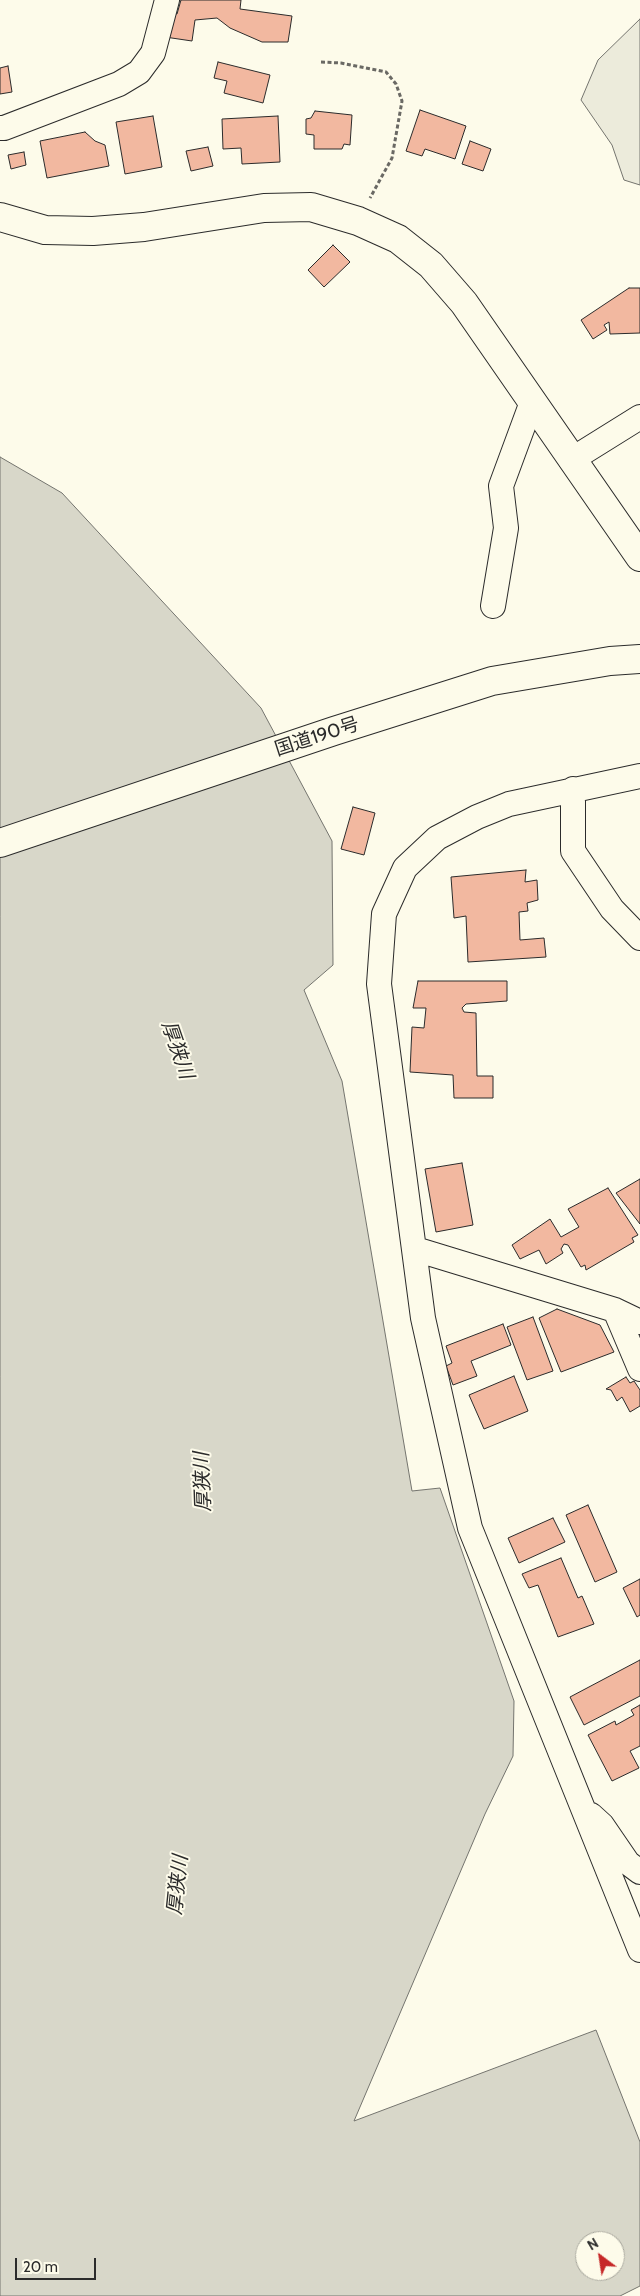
<!DOCTYPE html>
<meta charset="utf-8">
<style>
body{margin:0}
#map{position:relative;width:640px;height:2296px;overflow:hidden;background:#fdfbea;font-family:Cabin,sans-serif}
canvas{display:block}
.north{position:absolute;left:575px;top:2231px;width:50px;height:50px;box-sizing:border-box;background:#fdfbea;border:1px solid #a9a89e;border-radius:50%;rotate:329deg;font-size:14px;font-weight:700;line-height:20px;text-align:center;color:#2b2b2b}
.north::after{content:'';display:block;margin:auto;width:18px;height:22px;background:#c62828;clip-path:polygon(50% 0,100% 100%,50% 72%,0 100%)}
.scale{position:absolute;left:15px;top:2258px;width:81px;height:22px;box-sizing:border-box;border:2px solid #2b2b2b;border-top:0;padding-left:6px;font-size:15px;line-height:18px;white-space:nowrap;color:#2b2b2b;-webkit-text-stroke:4px #fdfbea;paint-order:stroke}
</style>
<div id="map">
<canvas width="640" height="2296"></canvas>
<div class="north">N</div>
<div class="scale">20 m</div>
</div>
<script>
const ctx = document.querySelector('canvas').getContext('2d');
ctx.lineJoin = 'round';
function fill(path, color) { ctx.fillStyle = color; ctx.fill(path, 'evenodd'); }
const toPath = rows => new Path2D(rows.map(r => 'M' + r).join(''));
function stroke(path, color, width, dash) { ctx.strokeStyle = color; ctx.lineWidth = width; ctx.lineCap = dash ? 'butt' : 'round'; ctx.setLineDash(dash || []); ctx.stroke(path); }
function write(font, color, halo, rows, align = 'center') {
  ctx.font = font + ' Cabin,"Noto Sans JP",sans-serif'; ctx.lineWidth = 4; ctx.setLineDash([]); ctx.textBaseline = 'middle'; ctx.strokeStyle = halo; ctx.fillStyle = color; for (const [text, x, y, turn = 0] of rows) {
    ctx.save(); ctx.translate(x, y); ctx.rotate((+turn || 0) * Math.PI / 180); ctx.textAlign = isNaN(turn) ? turn : align; if (halo) ctx.strokeText(text, 0, 0); ctx.fillText(text, 0, 0); ctx.restore();
  }
}
const green = toPath([
 [640,19,640,185,624,180,612,145,581,100,598,60,640,19]
]);
fill(green, '#ecebdb');
stroke(green, '#74746e', 1);
const water = toPath([
 [0,457,62,493,261,708,332,841,333,965,304,990,342,1081,412,1491,440,1488,514,1701,513,1756,485,1814,354,2121,596,2030,640,2142,640,2286,620,2296,0,2296,0,457],
 [585,2241,615,2241,615,2271,585,2271,585,2241]
]);
fill(water, '#d8d7c9');
stroke(water, '#74746e', 1);
const building = toPath([
 [181,0,241,0,240,9,292,16,288,42,262,42,230,28,217,18,195,20,192,41,165,37,170,12,177,14,181,0],
 [218,62,270,75,263,103,224,93,227,81,214,78,218,62],
 [8,66,12,92,0,94,0,68,8,66],
 [420,110,466,126,455,159,425,149,422,156,406,151,420,110],
 [315,111,352,115,350,145,344,144,342,149,314,149,314,135,306,134,306,119,311,118,315,111],
 [153,116,162,167,125,174,116,122,153,116],
 [278,116,280,162,242,164,241,148,223,149,222,119,278,116],
 [85,132,95,141,105,145,109,166,47,178,40,141,85,132],
 [470,141,491,149,483,171,462,164,470,141],
 [208,147,213,166,191,171,186,151,208,147],
 [24,152,26,165,11,169,8,155,24,152],
 [333,245,350,262,324,287,308,270,333,245],
 [629,288,640,288,640,333,610,334,609,322,604,325,607,330,593,339,581,320,629,288],
 [353,807,375,813,364,855,341,849,353,807],
 [526,870,525,882,537,880,538,900,527,903,528,911,519,912,520,940,544,938,546,957,468,962,466,916,454,918,451,877,526,870],
 [418,981,507,981,507,1001,466,1004,462,1008,464,1012,476,1013,477,1076,493,1076,493,1098,454,1098,453,1075,410,1072,412,1027,424,1028,426,1008,413,1008,418,981],
 [462,1163,473,1225,436,1232,425,1169,462,1163],
 [640,1179,640,1224,616,1193,640,1179],
 [608,1188,638,1235,632,1238,634,1242,586,1270,585,1265,581,1267,568,1245,564,1244,561,1249,563,1253,546,1264,539,1250,520,1259,512,1245,550,1219,561,1237,579,1227,568,1209,608,1188],
 [557,1309,600,1325,614,1352,561,1372,539,1318,557,1309],
 [533,1317,553,1371,527,1380,507,1327,533,1317],
 [503,1324,511,1345,471,1361,477,1376,453,1385,446,1366,452,1363,446,1346,503,1324],
 [514,1376,528,1411,484,1429,469,1395,514,1376],
 [626,1377,630,1383,634,1381,640,1390,640,1406,630,1412,622,1397,617,1401,611,1390,606,1389,626,1377],
 [588,1505,617,1572,595,1582,566,1515,588,1505],
 [553,1518,565,1542,519,1563,508,1538,553,1518],
 [561,1558,578,1598,582,1596,594,1624,558,1637,538,1585,529,1588,522,1574,561,1558],
 [640,1579,640,1615,637,1617,623,1588,640,1579],
 [640,1660,640,1696,584,1725,570,1697,640,1660],
 [640,1705,640,1746,630,1751,639,1768,612,1781,588,1735,615,1721,616,1725,634,1715,631,1710,640,1705]
]);
fill(building, '#f2b8a0');
stroke(building, '#2b2b2b', 1);
const street = toPath([
 [0,128,4,128,119,84,139,72,153,53,167,0],
 [571,460,640,417],
 [493,606,506,528,501,486,532,402],
 [640,776,509,804,477,817,437,838,405,868,384,914,379,984,423,1318,470,1528,640,1950],
 [573,789,573,851,612,909,640,938],
 [415,1249,615,1310,640,1322],
 [615,1310,640,1369],
 [591,1815,602,1825,628,1863,640,1872]
]);
const secondary = toPath([
 [0,217,45,230,93,231,144,227,264,208,311,207,358,221,398,239,431,265,464,303,640,557]
]);
const highway = toPath([
 [0,843,334,731,492,681,610,661,640,659]
]);
stroke(street, '#2b2b2b', 26);
stroke(secondary, '#2b2b2b', 30);
stroke(highway, '#2b2b2b', 30);
stroke(toPath([
 [321,62,341,63,386,72,396,84,402,101,392,158,370,198]
]), '#6a6964', 3, [4, 2.5]);
stroke(street, '#fdfbea', 24);
stroke(secondary, '#fdfbea', 28);
stroke(highway, '#fdfbea', 28);
write('19px', '#2b2b2b', '#fdfbea', [
 ["国道190号",317,737,-18]
]);
write('italic 20px', '#2b2b2b', '#fdfbea', [
 ["厚狭川",177,1050,71],
 ["厚狭川",203,1482,-92],
 ["厚狭川",178,1885,-84]
]);
</script>
